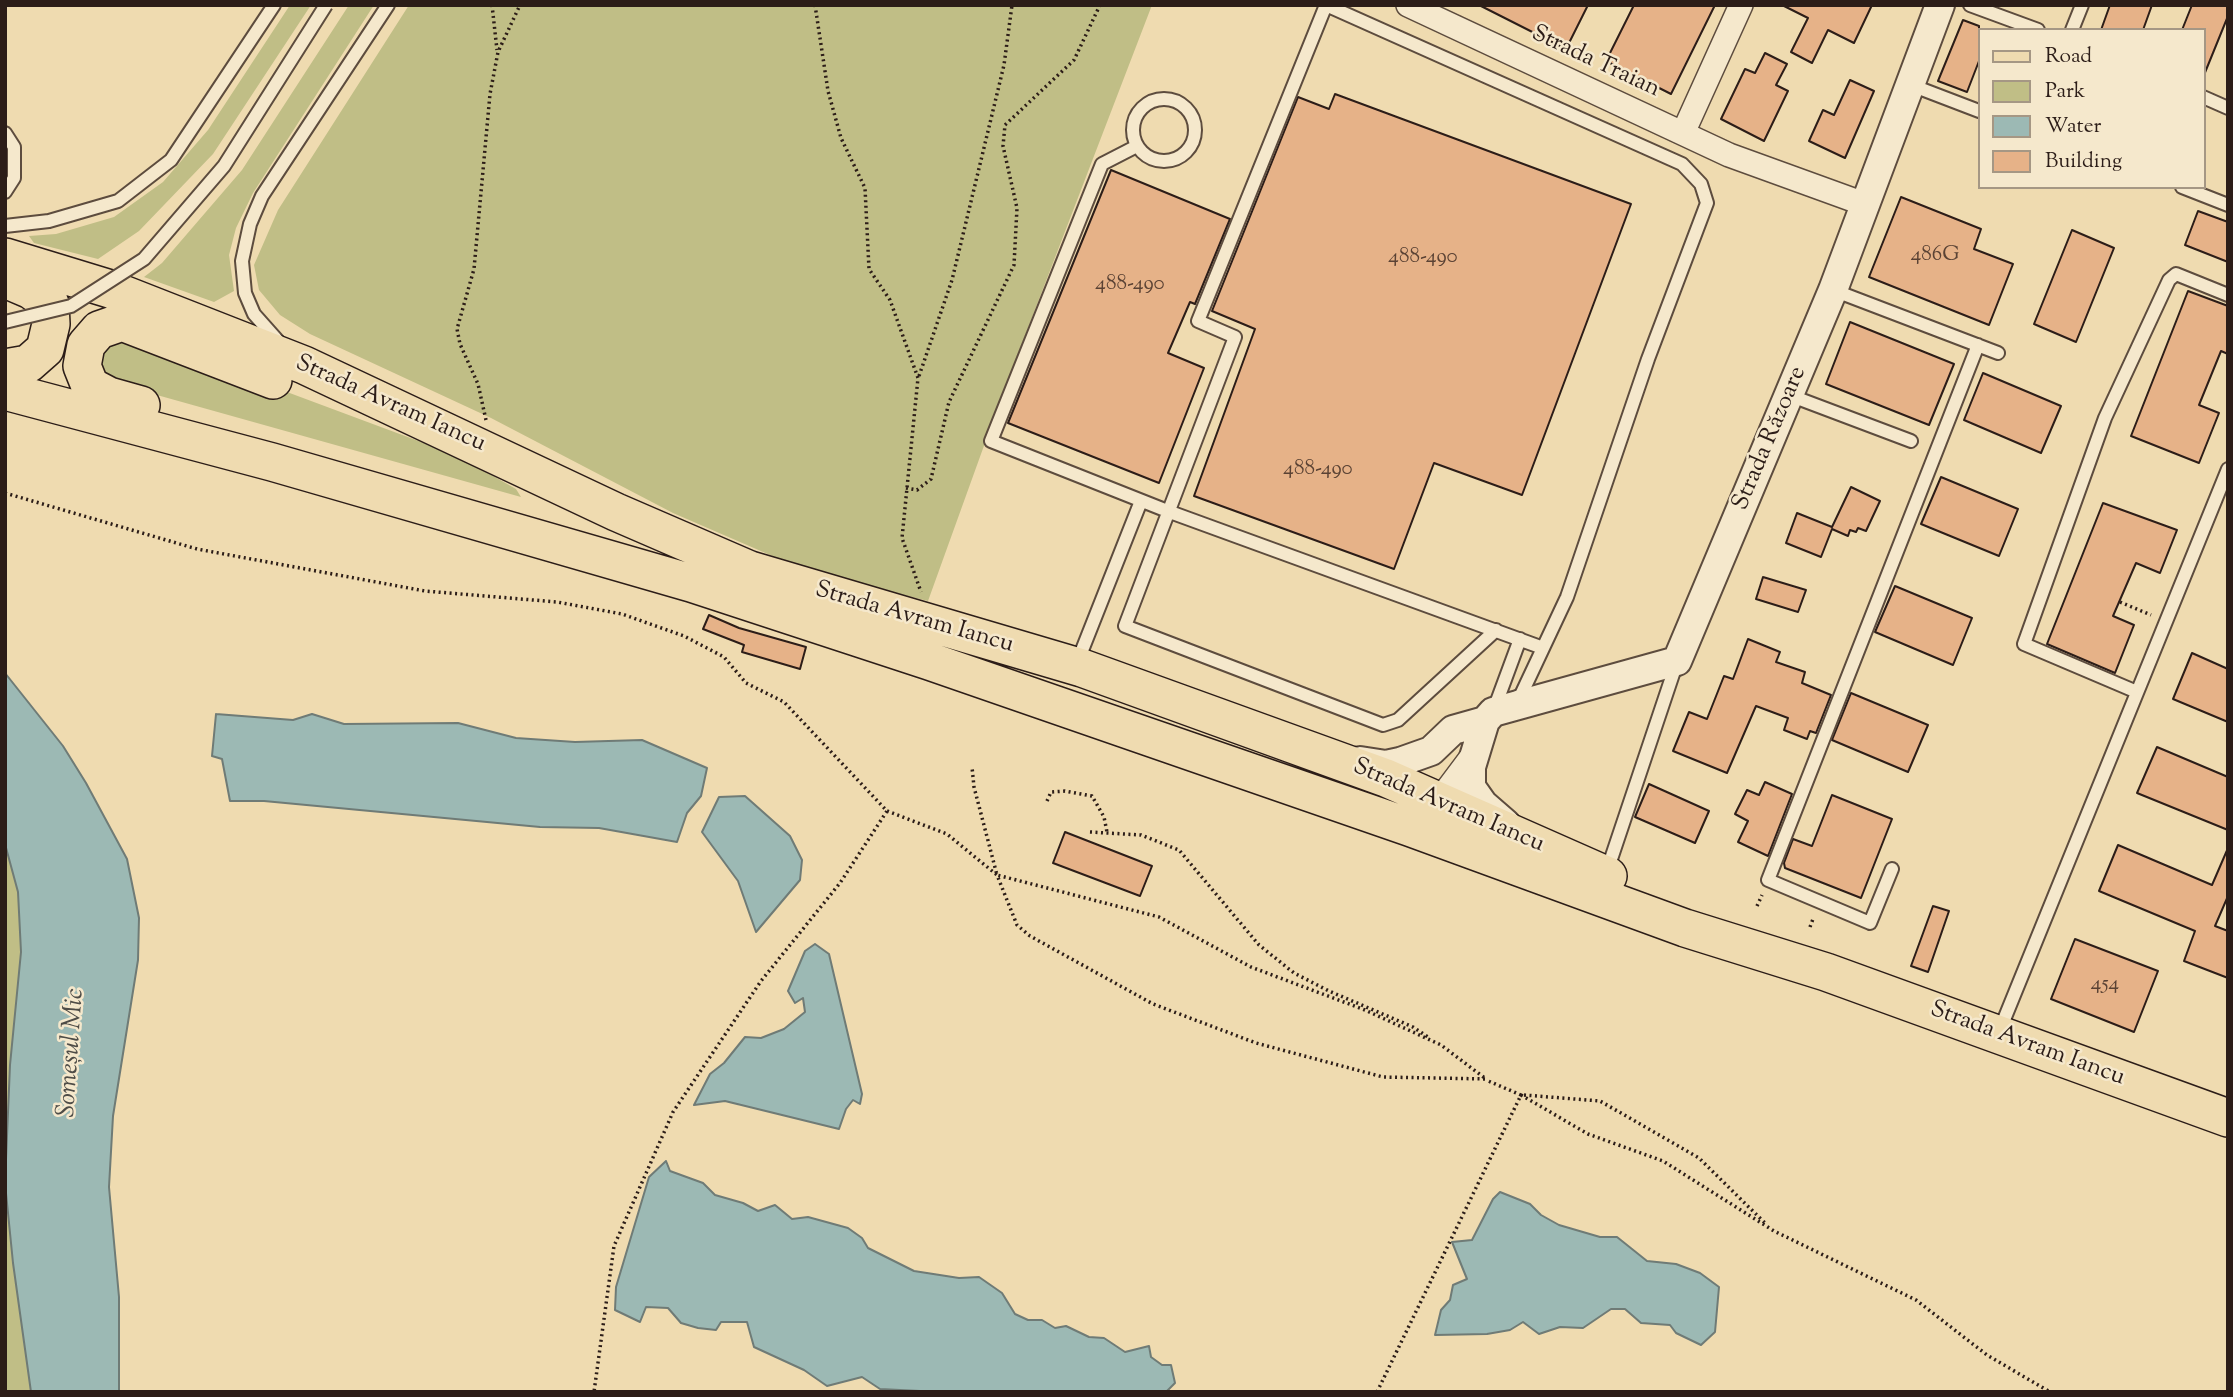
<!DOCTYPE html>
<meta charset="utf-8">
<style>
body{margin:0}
#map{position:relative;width:2233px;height:1397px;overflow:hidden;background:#efdbb0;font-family:"Sorts Mill Goudy",serif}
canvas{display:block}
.frame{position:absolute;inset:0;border:7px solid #2c1d18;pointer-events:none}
.legend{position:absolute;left:1978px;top:28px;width:228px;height:161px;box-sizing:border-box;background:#f5e8cc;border:2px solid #a59784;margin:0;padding:9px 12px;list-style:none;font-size:21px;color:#2c1d18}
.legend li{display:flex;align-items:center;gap:14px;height:35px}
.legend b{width:35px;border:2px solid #a59784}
</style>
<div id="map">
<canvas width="2233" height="1397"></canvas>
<div class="frame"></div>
<ul class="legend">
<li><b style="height:9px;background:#efdbb0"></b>Road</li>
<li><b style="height:19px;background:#c0be86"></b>Park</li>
<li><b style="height:19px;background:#9cb9b4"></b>Water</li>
<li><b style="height:19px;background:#e6b288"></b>Building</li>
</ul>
</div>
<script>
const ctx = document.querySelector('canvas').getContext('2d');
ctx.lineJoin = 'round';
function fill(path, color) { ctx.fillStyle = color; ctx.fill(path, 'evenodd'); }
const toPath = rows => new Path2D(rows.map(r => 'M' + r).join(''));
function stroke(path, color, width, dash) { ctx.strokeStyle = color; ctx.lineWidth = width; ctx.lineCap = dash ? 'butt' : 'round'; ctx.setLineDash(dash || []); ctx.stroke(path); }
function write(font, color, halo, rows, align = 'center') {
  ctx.font = font + ' "Sorts Mill Goudy",serif'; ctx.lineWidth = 5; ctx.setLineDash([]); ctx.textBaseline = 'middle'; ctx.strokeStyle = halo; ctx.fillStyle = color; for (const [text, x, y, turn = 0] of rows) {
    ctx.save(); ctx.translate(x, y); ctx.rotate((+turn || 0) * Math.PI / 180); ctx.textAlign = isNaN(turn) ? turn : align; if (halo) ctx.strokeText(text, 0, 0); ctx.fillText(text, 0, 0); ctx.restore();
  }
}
fill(toPath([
 [290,5,311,5,213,154,139,231,98,259,34,243,29,236,56,234,114,217,163,182,208,130],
 [349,5,374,5,253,193,236,228,229,255,234,291,214,302,144,277,162,263,242,170],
 [409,5,1152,5,1003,393,928,601,807,571,673,513,491,418,310,334,280,315,259,290,254,265,278,210],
 [126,332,456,455,516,489,521,497,107,381,96,351],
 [5,844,18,892,21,952,10,1065,5,1182],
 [5,1183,13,1263,31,1392,5,1392]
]), '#c0be86');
const water = toPath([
 [5,673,63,746,86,783,127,859,139,918,138,960,113,1116,109,1187,119,1297,119,1392,31,1392,13,1263,5,1183,10,1065,21,952,18,892,5,844,5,673],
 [216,714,293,720,312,714,344,724,458,723,516,738,575,742,642,740,707,768,701,796,687,813,677,842,599,828,540,827,264,801,230,801,222,759,212,756,216,714],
 [745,796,790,836,802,860,800,880,756,932,738,881,702,832,719,797,745,796],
 [815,944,829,954,862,1094,860,1104,853,1100,846,1109,839,1129,725,1101,694,1105,710,1074,724,1063,745,1037,761,1038,784,1029,805,1012,803,998,795,1003,788,991,805,951,815,944],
 [666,1161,670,1171,703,1183,715,1195,743,1203,758,1211,775,1205,792,1219,808,1217,848,1228,862,1238,868,1248,914,1271,959,1278,979,1277,1002,1293,1015,1314,1028,1320,1042,1320,1055,1328,1066,1326,1089,1337,1104,1338,1125,1352,1149,1346,1151,1357,1162,1365,1171,1365,1175,1383,1166,1392,940,1392,880,1389,862,1377,827,1386,804,1370,754,1347,747,1322,721,1322,716,1330,698,1328,681,1323,668,1308,646,1307,640,1322,615,1310,616,1287,649,1177,666,1161],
 [1500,1192,1530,1204,1541,1215,1559,1225,1600,1237,1617,1237,1647,1261,1676,1264,1700,1273,1719,1287,1715,1332,1701,1345,1676,1333,1670,1325,1641,1323,1625,1309,1611,1309,1583,1328,1560,1327,1539,1334,1523,1322,1510,1330,1487,1334,1435,1335,1441,1310,1450,1300,1453,1285,1467,1279,1452,1242,1472,1240,1493,1199,1500,1192]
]);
fill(water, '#9cb9b4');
stroke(water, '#6f7b76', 2);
const building = toPath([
 [1479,5,1588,5,1566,49,1479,5],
 [1634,5,1715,5,1671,94,1606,61,1634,5],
 [1782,5,1872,5,1854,43,1828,30,1812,63,1791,52,1808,18,1782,5],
 [2110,5,2152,5,2143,30,2101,30,2110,5],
 [2192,5,2228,5,2228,16,2204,75,2203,30,2182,30,2192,5],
 [1963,20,1979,26,1979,61,1967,92,1938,81,1963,20],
 [1765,53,1787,64,1776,85,1788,91,1764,141,1721,119,1745,69,1755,73,1765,53],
 [1850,80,1874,91,1845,158,1809,141,1823,110,1834,115,1850,80],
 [1335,94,1631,204,1522,495,1434,463,1394,569,1194,496,1255,329,1212,311,1298,97,1329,109,1335,94],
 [1111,170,1230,219,1195,304,1190,302,1168,353,1204,368,1159,483,1008,423,1111,170],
 [1901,197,1981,229,1974,249,2013,264,1989,325,1869,277,1901,197],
 [2198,211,2228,222,2228,262,2185,245,2198,211],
 [2072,230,2114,248,2076,342,2034,324,2072,230],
 [2188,291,2228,306,2228,354,2221,351,2199,405,2219,413,2199,463,2131,436,2188,291],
 [1850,322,1954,364,1929,425,1826,384,1850,322],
 [1983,373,2061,406,2041,453,1964,420,1983,373],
 [1941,477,2018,509,1999,556,1921,524,1941,477],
 [1851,487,1880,501,1866,531,1858,528,1856,532,1850,530,1848,536,1832,529,1821,557,1786,543,1797,513,1832,527,1851,487],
 [2103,503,2177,530,2160,573,2136,563,2113,616,2134,625,2115,673,2047,644,2103,503],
 [1763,577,1806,590,1798,612,1756,599,1763,577],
 [1895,586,1972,618,1953,665,1875,632,1895,586],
 [709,615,739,628,806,647,800,669,742,652,744,645,703,629,709,615],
 [1748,639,1780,652,1776,662,1805,672,1802,683,1831,695,1816,733,1810,731,1807,739,1784,730,1788,718,1756,706,1727,773,1673,751,1689,712,1707,719,1724,676,1733,679,1748,639],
 [2192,653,2228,669,2228,722,2173,699,2192,653],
 [1851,693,1928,725,1908,772,1832,740,1851,693],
 [2157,747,2228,777,2228,830,2137,793,2157,747],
 [1765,782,1792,794,1768,856,1738,842,1748,821,1735,814,1747,790,1759,795,1765,782],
 [1649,784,1709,811,1695,843,1635,817,1649,784],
 [1832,795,1892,819,1861,898,1785,868,1784,863,1793,839,1812,846,1832,795],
 [1065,832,1152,866,1140,896,1053,863,1065,832],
 [2118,845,2212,885,2228,848,2228,896,2215,926,2228,931,2228,978,2184,961,2195,931,2099,891,2118,845],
 [1933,906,1949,911,1928,972,1911,966,1933,906],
 [2075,939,2158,971,2134,1032,2051,999,2075,939]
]);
fill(building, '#e6b288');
stroke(building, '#2c1d18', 2);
const service = toPath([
 [1970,5,2038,30],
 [2072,30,2082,5],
 [1911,85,1979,111],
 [2203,97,2228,108],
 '1133 130a31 31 0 1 1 62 0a31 31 0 1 1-62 0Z',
 [5,133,14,147,14,178,5,192],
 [1137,146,1102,164,991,441,1170,512,1543,648],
 [2182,187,2228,205],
 [5,226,49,221,118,201,171,160,274,5],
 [1833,290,1998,353],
 [278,341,254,314,245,293,242,261,250,224,262,196,388,5],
 [1789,395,1911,441],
 [1496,630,1398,720,1383,725,1125,626,1235,337,1198,321,1326,5,1682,164,1701,184,1707,203,1648,359,1567,597,1521,695,1514,699],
 [1077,663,1141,501],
 [2137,692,2024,644,2105,418,2169,280,2176,274,2228,295],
 [1493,712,1520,639],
 [1892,869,1870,923,1768,880,1978,345],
 [1606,874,1677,662],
 [1999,1032,2228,469]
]);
const minor = toPath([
 [1408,5,1729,155,1867,205],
 [1683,133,1741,5],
 [1440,799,1476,751]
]);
const tertiary = toPath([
 [1360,761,1386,765,1400,762,1431,751,1453,730,1485,721],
 [1506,824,1483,804,1471,787,1471,767,1485,721,1493,712,1677,661,1833,290,1940,5]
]);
const primary = toPath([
 [5,257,110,289,304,365,616,512,750,570,1082,668,1386,778,1608,876],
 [5,279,31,290,50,304,51,324,45,349,28,364,5,368],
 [5,391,272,462,691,583,929,661,1409,827,1685,928,1826,972,2228,1118],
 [141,405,109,396,90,386,82,366,86,345,99,330,122,322,273,380]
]);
stroke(service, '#5d4c3e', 16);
stroke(minor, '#5d4c3e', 26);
stroke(tertiary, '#5d4c3e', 32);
stroke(primary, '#2c1d18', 40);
stroke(toPath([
 [492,5,497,50],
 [815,5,828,91,841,138,865,188,869,269,890,300,918,378,902,538,921,592],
 [919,376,952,280,1004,65,1012,5],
 [486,420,478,384,460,344,457,329,474,269,490,94,498,52,520,5],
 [906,488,917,490,931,479,949,402,1014,265,1017,208,1003,146,1005,125,1074,60,1100,5],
 [5,493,197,549,425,591,557,602,622,614,684,636,724,657,746,683,784,702,887,811,840,883,761,981,673,1112,614,1246,594,1392],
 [2120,602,2151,615],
 [1047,801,1051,792,1065,791,1092,796,1104,817,1107,832],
 [887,811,947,834,997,875,1017,925,1030,936,1153,1004,1256,1043,1383,1077,1486,1079,1441,1045,1365,1010,1251,967,1159,917,997,875,974,787,972,767],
 [1090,832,1141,835,1179,850,1259,945,1294,973,1329,991,1413,1027,1428,1037],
 [1757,906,1762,895],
 [1810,927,1813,919],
 [1521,1095,1588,1134,1663,1161,1774,1231,1916,1300,1987,1355,2050,1392],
 [1524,1095,1600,1101,1699,1158,1767,1225],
 [1377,1392,1521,1095,1486,1080],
 [1604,1392,1609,1392]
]), '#2c1d18', 3.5, [2, 3.5]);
stroke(service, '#f5e8cc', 12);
stroke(minor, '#f5e8cc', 23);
stroke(tertiary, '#f5e8cc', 28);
stroke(primary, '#efdbb0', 37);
const serviceBridge = toPath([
 [5,322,71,306,144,259,224,166,326,5]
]);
stroke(serviceBridge, '#5d4c3e', 16, []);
stroke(serviceBridge, '#f5e8cc', 12);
write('21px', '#5a4234', null, [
 ["486G",1935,256],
 ["488-490",1423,258],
 ["488-490",1130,285],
 ["488-490",1318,470],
 ["454",2105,985]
]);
write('24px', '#2c1d18', '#f5e8cc', [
 ["Strada Traian",1595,63,25],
 ["Strada Avram Iancu",390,405,24],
 ["Strada Răzoare",1771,439,-67],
 ["Strada Avram Iancu",914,619,16],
 ["Strada Avram Iancu",1448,807,23],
 ["Strada Avram Iancu",2027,1045,20]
]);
write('italic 26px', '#4e4c47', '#f5e8cc', [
 ["Someșul Mic",73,1053,-86]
]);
</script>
